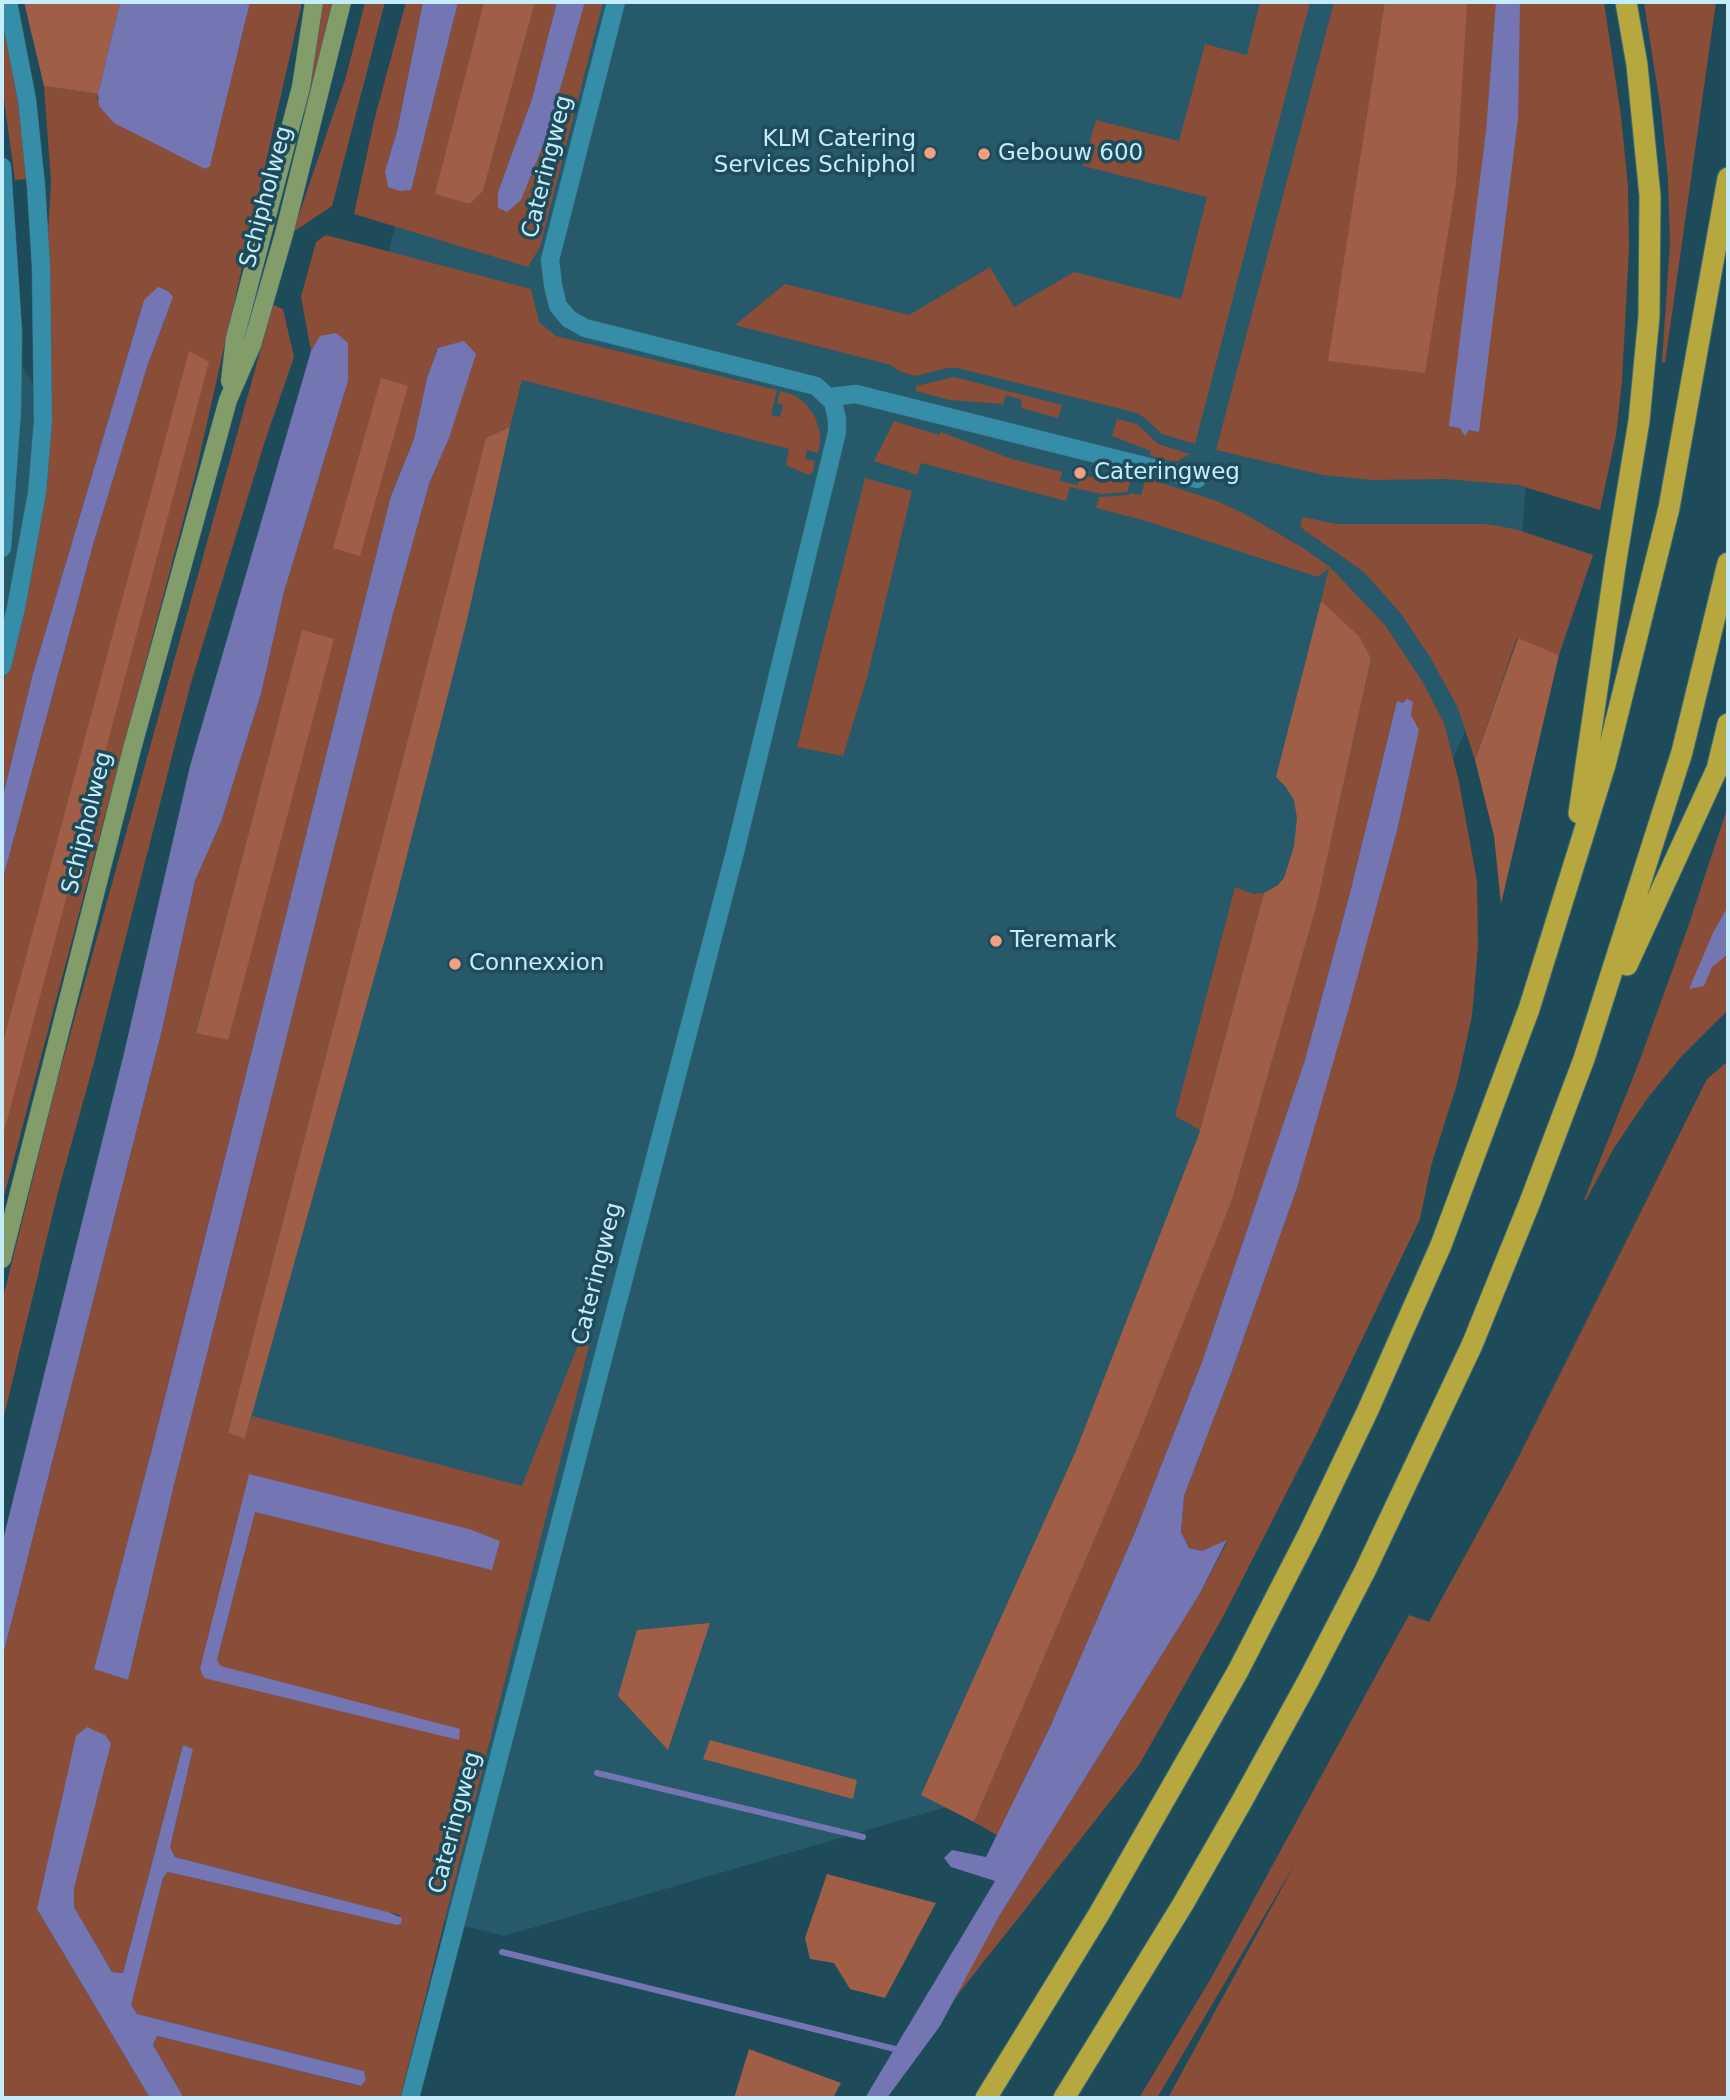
<!DOCTYPE html>
<style>
body{margin:0}
#map{position:relative;width:1730px;height:2100px;overflow:hidden;background:#1e4b5a;font-family:"DejaVu Sans",sans-serif}
canvas{display:block}
.frame{position:absolute;inset:0;border:4px solid #c4ecfa;pointer-events:none}
</style>
<div id="map">
<canvas width="1730" height="2100"></canvas>
<div class="frame"></div>
</div>
<script>
const ctx = document.querySelector('canvas').getContext('2d');
ctx.lineJoin = 'round';
function fill(path, color) { ctx.fillStyle = color; ctx.fill(path, 'evenodd'); }
const toPath = rows => new Path2D(rows.map(r => 'M' + r).join(''));
function stroke(path, color, width, dash) { ctx.strokeStyle = color; ctx.lineWidth = width; ctx.lineCap = dash ? 'butt' : 'round'; ctx.setLineDash(dash || []); ctx.stroke(path); }
function write(font, color, halo, rows, align = 'center') {
  ctx.font = font + ' "DejaVu Sans",sans-serif'; ctx.lineWidth = 7; ctx.setLineDash([]); ctx.textBaseline = 'middle'; ctx.strokeStyle = halo; ctx.fillStyle = color; for (const [text, x, y, turn = 0] of rows) {
    ctx.save(); ctx.translate(x, y); ctx.rotate((+turn || 0) * Math.PI / 180); ctx.textAlign = isNaN(turn) ? turn : align; if (halo) ctx.strokeText(text, 0, 0); ctx.fillText(text, 0, 0); ctx.restore();
  }
}
fill(toPath([
 [456,2,1557,2,1517,615,991,1794,504,1936,2,1811,386,260],
 [2,330,79,465,2,768]
]), '#265969');
fill(toPath([
 [250,2,302,2,195,476,2,1204,2,882,93,545,148,364,173,297,144,300,32,677,2,800,2,688,38,529,45,280,51,182,44,86,98,94,97,99,205,169,210,165],
 [321,2,337,2,310,112,301,112],
 [365,2,385,2,332,206,293,232,346,77],
 [406,2,423,2,397,131,385,171,415,174,458,2,484,2,436,193,470,204,483,191,535,2,557,2,532,99,498,192,521,200,546,138,585,2,603,2,540,247,528,267,354,214,374,121],
 [1260,2,1310,2,1195,444,1162,434,1146,419,1137,413,958,368,948,368,915,376,899,371,891,365,735,325,785,284,909,315,990,267,1014,307,1074,272,1181,299,1207,197,1083,166,1096,120,1179,141,1205,44,1247,55],
 [1334,2,1604,2,1621,116,1628,187,1629,248,1622,381,1616,435,1600,510,1518,485,1445,479,1372,480,1323,475,1216,450],
 [1644,2,1716,2,1665,363,1662,362,1670,243,1668,179,1661,111],
 [2,9,10,44,28,179,15,180,2,85],
 [326,235,531,289,539,322,556,336,777,390,771,415,780,417,783,405,777,403,780,391,794,395,806,404,815,417,820,433,820,443,818,453,807,450,805,459,815,461,813,472,808,475,786,465,789,449,522,380,510,427,486,438,228,1433,245,1439,252,1416,522,1486,608,1270,400,2098,184,2098,153,2045,157,2036,360,2086,366,2080,364,2071,137,2014,130,2006,163,1878,168,1872,397,1925,401,1924,399,1915,175,1857,170,1847,193,1749,183,1745,123,1973,112,1972,74,1907,74,1888,37,1909,150,2098,2,2098,2,1659,162,1030,195,881,221,822,261,694,284,592,348,381,321,336,311,351,301,297,316,242],
 [437,349,449,438,429,484,393,614,173,1489,128,1680,94,1669,151,1453,391,496,414,439,427,378],
 [302,631,228,1039,227,1040,196,1032],
 [250,1475,500,1541,492,1569,255,1512,217,1660,221,1666,200,1669],
 [273,305,283,309,294,357,265,441,190,686,93,1066,58,1192,2,1424,2,1302,56,1085],
 [954,377,1062,405,1058,418,1021,408,1022,400,1006,395,1003,404,950,400,916,391,916,386],
 [1117,419,1137,424,1158,444,1190,454,1178,461,1171,461,1151,456,1151,451,1112,436],
 [894,421,939,435,941,432,1009,458,1062,472,1060,481,1078,485,1080,476,1131,480,1127,492,1102,494,1070,487,1066,501,921,463,917,475,874,461],
 [865,478,912,491,867,678,843,756,797,747],
 [1146,478,1217,501,1245,514,1303,548,1330,567,1385,625,1422,681,1444,723,1459,782,1477,882,1478,946,1472,1016,1457,1084,1431,1166,1420,1219,1317,1433,1223,1617,1139,1765,948,2007,998,1918,1199,1595,1227,1542,1202,1551,1189,1548,1181,1532,1184,1496,1232,1371,1297,1188,1397,831,1419,730,1403,703,1397,701,1350,893,1305,1060,1202,1362,1135,1532,1050,1727,997,1835,974,1822,1138,1437,1232,1200,1317,904,1371,660,1360,637,1321,601,1329,568,1318,577,1143,520,1096,508,1099,497,1129,495,1130,493,1141,495],
 [1303,517,1337,524,1486,524,1515,529,1593,555,1559,655,1517,638,1475,760,1458,708,1430,657,1402,615,1364,572,1304,530,1300,526],
 [1728,806,1728,1010,1680,1058,1647,1099,1614,1148,1586,1200,1584,1200,1638,1065,1687,930],
 [1235,887,1253,894,1264,893,1200,1130,1175,1116],
 [1728,1061,1728,2098,1168,2098,1296,1862,1157,2098,1139,2098,1210,1980,1409,1615,1429,1622,1513,1468,1707,1079]
]), '#8a4d37');
fill(toPath([
 [24,2,120,2,98,94,44,86],
 [484,2,535,2,483,191,470,204,435,194],
 [1385,2,1467,2,1456,184,1425,373,1328,361],
 [189,351,209,362,2,1139,2,1046],
 [381,378,408,386,360,556,333,548],
 [510,427,467,620,393,910,245,1439,228,1433,486,438],
 [1321,601,1360,637,1371,659,1317,904,1232,1200,1138,1437,974,1822,921,1795,1075,1453,1199,1134,1264,893,1278,885,1284,878,1294,846,1297,818,1294,800,1285,786,1276,777],
 [302,630,334,639,228,1040,196,1033],
 [1518,638,1559,655,1501,904,1494,836,1475,760],
 [710,1623,668,1750,618,1696,637,1630],
 [710,1740,857,1780,853,1799,703,1759],
 [827,1874,936,1903,885,1998,850,1989,834,1963,810,1959,805,1938],
 [749,2049,841,2083,833,2098,734,2098]
]), '#9f5e45');
fill(toPath([
 [120,2,250,2,210,166,205,169,114,123,99,106,98,94],
 [423,2,458,2,411,190,400,191,388,187,385,171,397,131],
 [557,2,585,2,546,138,521,200,507,212,498,208,498,192,532,99],
 [1496,2,1520,2,1518,119,1479,432,1469,430,1465,436,1460,428,1449,426,1486,131],
 [158,287,168,291,173,297,148,364,93,545,2,882,2,800,32,677,144,300],
 [336,333,348,343,348,381,284,592,261,694,221,822,195,881,162,1030,2,1659,2,1544,125,1049,190,766,311,351,320,336],
 [464,341,476,354,449,438,429,484,393,614,173,1489,128,1680,94,1669,151,1453,391,496,414,439,427,378,438,348],
 [1407,699,1413,702,1411,715,1419,730,1397,831,1350,1004,1297,1188,1232,1371,1184,1496,1181,1532,1189,1548,1202,1551,1227,1540,1199,1595,998,1918,940,2026,887,2098,865,2098,995,1881,951,1867,944,1858,952,1850,986,1857,1050,1727,1135,1532,1202,1362,1305,1060,1350,893,1397,701,1403,703],
 [1728,906,1728,954,1712,967,1704,986,1689,989,1713,933],
 [249,1474,469,1529,500,1541,492,1570,255,1512,217,1660,221,1666,460,1729,459,1740,204,1678,200,1669],
 [87,1727,105,1735,111,1743,74,1888,74,1907,112,1972,123,1973,183,1745,193,1749,170,1847,175,1857,388,1912,402,1918,401,1924,397,1925,168,1872,163,1878,131,2005,137,2014,364,2071,366,2080,361,2086,157,2036,153,2045,184,2098,150,2098,37,1909,76,1736]
]), '#7376b3');
stroke(toPath([
 [597,1773,863,1837],
 [502,1952,895,2049]
]), '#7376b3', 6);
const minor = toPath([
 [2,167,13,332,12,410,2,548],
 [830,397,856,394,1197,479],
 [2,666,16,608,37,493,43,421,41,266,36,186,27,100,8,2],
 [410,2098,735,852,837,432,837,419,833,402,816,386,585,328,569,319,558,306,553,285,550,260,616,2]
]);
const major = toPath([
 [230,381,235,338,301,87,314,2],
 [2,1259,132,749,228,400,252,345,284,234,342,2]
]);
const highway = toPath([
 [1579,813,1616,560,1639,421,1649,316,1650,196,1637,65,1626,2],
 [1627,965,1717,769,1728,724],
 [986,2098,1099,1914,1238,1671,1309,1533,1368,1410,1441,1245,1529,1009,1605,765,1669,508,1728,178],
 [1064,2098,1183,1904,1242,1801,1309,1679,1365,1571,1472,1345,1530,1202,1584,1059,1682,752,1728,563]
]);
stroke(minor, '#3b6976', 19);
stroke(major, '#3b6976', 19);
stroke(highway, '#3b6976', 23);
stroke(minor, '#358da7', 18);
stroke(major, '#829d69', 18);
stroke(highway, '#b6a73f', 21);
for (const [x, y, r, color] of [
 [930,153,7,"#f2a081"],
 [984,154,7,"#f2a081"],
 [1080,473,7,"#f2a081"],
 [996,941,7,"#f2a081"],
 [455,964,7,"#f2a081"]
]) { const dot = new Path2D(); dot.arc(x, y, r, 0, 2 * Math.PI); ctx.fillStyle = color; ctx.fill(dot); stroke(dot, '#1e4b5a', 2.5); }
write('23px', '#c4ecfa', '#1e4b5a', [
 ["KLM Catering",916,140,"right"],
 ["Services Schiphol",916,166,"right"],
 ["Gebouw 600",998,154],
 ["Cateringweg",1094,473],
 ["Teremark",1010,941],
 ["Connexxion",469,964]
], 'left');
write('23px', '#c4ecfa', '#1e4b5a', [
 ["Cateringweg",548,167,-76],
 ["Schipholweg",267,197,-75],
 ["Schipholweg",88,823,-76],
 ["Cateringweg",598,1274,-76],
 ["Cateringweg",456,1823,-75]
]);
</script>
